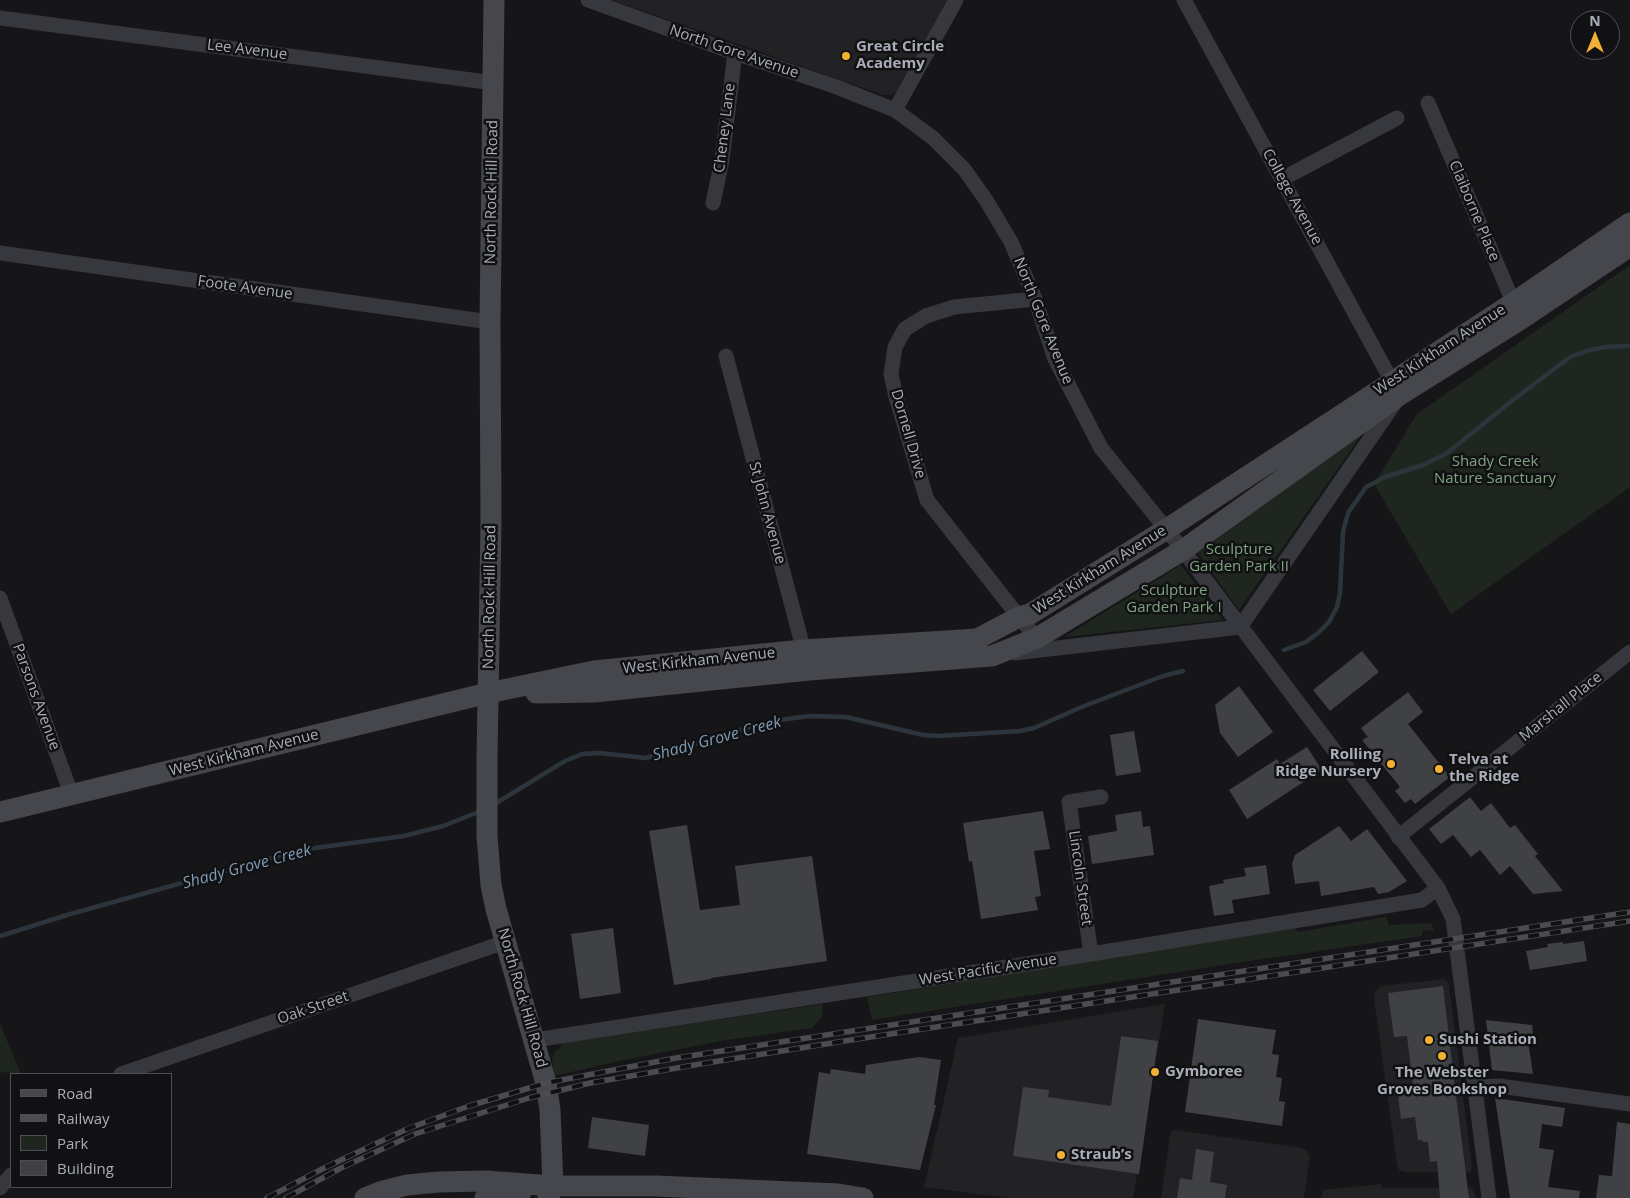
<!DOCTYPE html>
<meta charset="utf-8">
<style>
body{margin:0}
#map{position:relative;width:1630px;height:1198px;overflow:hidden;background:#161618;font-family:"Open Sans",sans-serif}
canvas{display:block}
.legend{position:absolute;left:10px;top:1073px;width:162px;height:115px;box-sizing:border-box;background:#111113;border:1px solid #4d4f55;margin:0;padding:6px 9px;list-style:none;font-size:15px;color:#a8adb8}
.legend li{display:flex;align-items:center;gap:10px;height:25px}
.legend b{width:25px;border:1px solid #4d4f55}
.north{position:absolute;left:1570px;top:10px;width:50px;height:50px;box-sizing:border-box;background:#111113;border:1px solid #4d4f55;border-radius:50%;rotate:0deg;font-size:14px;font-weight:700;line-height:20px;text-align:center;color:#a8adb8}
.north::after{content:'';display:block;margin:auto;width:18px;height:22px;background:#f2b134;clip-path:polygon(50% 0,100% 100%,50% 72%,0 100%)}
</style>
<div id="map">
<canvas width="1630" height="1198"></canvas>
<ul class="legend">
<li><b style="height:6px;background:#45474d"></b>Road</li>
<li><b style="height:6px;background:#4a4c52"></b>Railway</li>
<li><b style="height:14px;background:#1e261f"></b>Park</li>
<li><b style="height:14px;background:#404145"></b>Building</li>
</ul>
<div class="north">N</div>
</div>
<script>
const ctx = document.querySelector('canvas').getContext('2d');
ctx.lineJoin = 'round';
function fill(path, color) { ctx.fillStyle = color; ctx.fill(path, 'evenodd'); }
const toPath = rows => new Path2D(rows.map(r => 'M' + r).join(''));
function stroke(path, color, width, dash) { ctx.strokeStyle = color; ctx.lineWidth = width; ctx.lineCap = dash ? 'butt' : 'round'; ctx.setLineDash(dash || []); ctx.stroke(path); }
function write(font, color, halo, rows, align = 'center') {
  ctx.font = font + ' "Open Sans",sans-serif'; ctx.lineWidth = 5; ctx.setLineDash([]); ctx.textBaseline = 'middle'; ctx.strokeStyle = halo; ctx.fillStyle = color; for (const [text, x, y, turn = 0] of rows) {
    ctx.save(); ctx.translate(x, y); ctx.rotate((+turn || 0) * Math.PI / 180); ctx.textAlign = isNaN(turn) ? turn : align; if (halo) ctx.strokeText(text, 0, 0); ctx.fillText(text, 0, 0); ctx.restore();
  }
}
fill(toPath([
 [612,0,950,0,899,90,892,95,883,95],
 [1445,979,1449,985,1472,1167,1470,1172,1467,1173,1404,1172,1399,1170,1397,1165,1374,998,1375,992,1381,986],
 [1165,1004,1133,1198,1008,1198,924,1187,958,1038],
 [1175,1130,1302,1148,1307,1151,1310,1157,1304,1198,1161,1198,1170,1136,1171,1131],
 [1381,1184,1382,1188,1469,1188,1473,1189,1476,1198,1321,1198,1323,1190]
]), '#222225');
fill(toPath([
 [1630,265,1630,487,1451,614,1374,484,1417,414],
 [1362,434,1239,610,1198,553],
 [1181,565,1223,620,1064,637],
 [1386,917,1389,925,1431,923,1434,930,1422,931,1422,936,1236,963,872,1020,867,997,1295,928,1298,932],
 [823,1004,822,1017,812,1028,720,1041,624,1060,554,1076,552,1059,555,1051,560,1048,562,1043],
 [0,1024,21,1074,0,1072]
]), '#1e261f');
stroke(toPath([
 [1284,650,1306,642,1318,633,1329,622,1337,607,1340,593,1343,532,1348,513,1366,487,1385,477,1423,465,1446,454,1513,400,1570,357,1590,350,1606,347,1630,346],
 [493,805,565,761,582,754,599,753,646,758,753,726,779,720,810,716,846,717,923,735,938,736,1020,731,1034,728,1084,706,1163,676,1183,671],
 [0,936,67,915,300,850,404,836,443,826,481,811]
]), '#2c353c', 4.5);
fill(toPath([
 [1362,651,1379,672,1330,711,1313,690],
 [1239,686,1273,732,1238,757,1220,733,1215,705],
 [1408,692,1423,712,1408,724,1450,777,1415,804,1411,799,1405,803,1395,791,1400,787,1362,740,1368,737,1361,728],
 [1134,731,1141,772,1116,776,1110,735],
 [1307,747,1322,770,1247,819,1229,790,1277,759,1280,764],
 [1470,797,1481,811,1491,803,1510,828,1515,825,1538,854,1535,856,1563,891,1533,894,1510,866,1500,875,1480,850,1471,857,1453,835,1441,844,1429,829],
 [1043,811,1050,849,1034,851,1041,896,1035,897,1038,910,981,919,972,861,969,862,963,823],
 [1141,811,1143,827,1150,826,1154,855,1092,864,1088,836,1117,831,1115,815],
 [687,825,700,910,740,905,735,866,812,856,827,961,711,978,711,979,674,985,649,831],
 [1339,826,1351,841,1367,829,1407,881,1389,892,1378,894,1374,887,1321,896,1319,881,1295,884,1292,864,1295,855],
 [1266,865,1270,894,1232,900,1234,913,1214,916,1209,886,1224,883,1223,880,1246,876,1244,868],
 [613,928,621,993,580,999,571,934],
 [1584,941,1587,961,1530,970,1526,951,1548,947,1547,944,1563,942,1563,944],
 [1443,986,1454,1080,1469,1198,1440,1198,1437,1161,1430,1162,1428,1142,1423,1142,1422,1140,1418,1140,1415,1117,1401,1119,1397,1088,1413,1086,1407,1036,1394,1037,1388,993],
 [1198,1019,1276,1030,1272,1054,1279,1055,1276,1077,1282,1078,1279,1101,1285,1102,1282,1126,1185,1112],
 [1486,1020,1532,1025,1533,1034,1527,1035,1533,1074,1492,1070],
 [1121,1036,1158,1041,1139,1174,1013,1156,1023,1087,1049,1090,1048,1097,1111,1106],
 [919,1057,941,1060,934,1105,936,1105,920,1170,807,1154,819,1072,830,1074,831,1069,865,1074,866,1065],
 [1495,1098,1565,1108,1562,1127,1542,1124,1539,1148,1554,1150,1548,1187,1580,1191,1579,1198,1510,1198],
 [592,1117,649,1125,645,1156,588,1148],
 [1617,1122,1630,1124,1630,1198,1596,1198,1599,1175,1612,1176],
 [1196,1149,1214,1152,1210,1182,1227,1185,1225,1198,1177,1198,1180,1178,1192,1180]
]), '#404145');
stroke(toPath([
 [588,0,735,53,834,86,895,110,933,138,964,169,986,200,1011,242,1035,299,1055,359,1101,448,1183,550,1438,888,1453,919,1489,1198],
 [0,18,494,83],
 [1428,103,1517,311],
 [895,110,956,0],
 [1282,179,1397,118],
 [713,203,722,160,735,53],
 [0,253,490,322],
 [1035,299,954,307,926,316,905,329,895,347,891,374,896,397,927,500,1019,617,1037,638],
 [726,356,806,659],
 [0,598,72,796],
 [1014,653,1240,627,1401,394,1389,376,1184,0],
 [1398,837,1630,652],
 [1091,954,1069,802,1101,797],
 [535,1040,1091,954,1422,900,1438,888],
 [121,1074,505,942],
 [1475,1087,1499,1086,1630,1104],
 [0,1188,11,1175]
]), '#37383d', 15);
stroke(toPath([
 [494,0,490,322,491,523,487,758,487,836,491,885,496,909,546,1083,550,1110,553,1186,548,1198],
 [536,693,594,692,809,670,992,656,1037,638,1183,550,1401,394,1521,319,1630,246],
 [0,812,488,693,594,671,803,650,977,639,1019,617,1030,614,1173,525,1513,303,1630,223],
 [365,1198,380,1192,407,1185,439,1182,486,1181,553,1186,656,1186,838,1194,863,1198],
 [485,1198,521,1192]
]), '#45474d', 21);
const rail = toPath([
 [267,1198,324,1168,407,1129,469,1106,546,1083,676,1058,1630,912],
 [286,1198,341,1168,415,1134,529,1098,590,1083,700,1064,851,1040,1630,921]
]);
stroke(rail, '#4a4c52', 5.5);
stroke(rail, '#111113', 4, [11]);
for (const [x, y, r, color] of [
 [846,56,5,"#f2b134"],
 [1391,764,5,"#f2b134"],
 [1439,769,5,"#f2b134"],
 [1429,1040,5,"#f2b134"],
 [1442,1056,5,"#f2b134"],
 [1155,1072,5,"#f2b134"],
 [1061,1155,5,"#f2b134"]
]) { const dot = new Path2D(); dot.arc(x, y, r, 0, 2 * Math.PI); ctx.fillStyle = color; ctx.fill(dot); stroke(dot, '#111113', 2); }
write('bold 15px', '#a8adb8', '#111113', [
 ["Great Circle",856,47],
 ["Academy",856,64],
 ["Rolling",1381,755,"right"],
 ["Ridge Nursery",1381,772,"right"],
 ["Telva at",1449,760],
 ["the Ridge",1449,777],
 ["Sushi Station",1439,1040],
 ["Gymboree",1165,1072],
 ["The Webster",1442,1073,"center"],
 ["Groves Bookshop",1442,1090,"center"],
 ["Straub’s",1071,1155]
], 'left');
write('15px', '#a8adb8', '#111113', [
 ["Lee Avenue",247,50,7],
 ["North Gore Avenue",734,52,19],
 ["Cheney Lane",725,128,-83],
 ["North Rock Hill Road",492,192,-89],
 ["College Avenue",1292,197,61],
 ["Claiborne Place",1474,211,67],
 ["Foote Avenue",245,288,8],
 ["North Gore Avenue",1043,321,68],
 ["West Kirkham Avenue",1440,350,-33],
 ["Dornell Drive",908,434,74],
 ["St John Avenue",767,513,75],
 ["West Kirkham Avenue",1100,570,-32],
 ["North Rock Hill Road",490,597,-89],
 ["West Kirkham Avenue",699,661,-6],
 ["Parsons Avenue",36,697,70],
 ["Marshall Place",1561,707,-39],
 ["West Kirkham Avenue",244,753,-14],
 ["Lincoln Street",1080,878,82],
 ["West Pacific Avenue",988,970,-9],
 ["North Rock Hill Road",522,998,74],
 ["Oak Street",313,1008,-19]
]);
write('15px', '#7fa381', '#111113', [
 ["Shady Creek",1495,462],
 ["Nature Sanctuary",1495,479],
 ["Sculpture",1239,550],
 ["Garden Park II",1239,567],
 ["Sculpture",1174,591],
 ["Garden Park I",1174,608]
]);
write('italic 16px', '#7f9bb3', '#111113', [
 ["Shady Grove Creek",717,739,-15],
 ["Shady Grove Creek",247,867,-15]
]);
</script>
